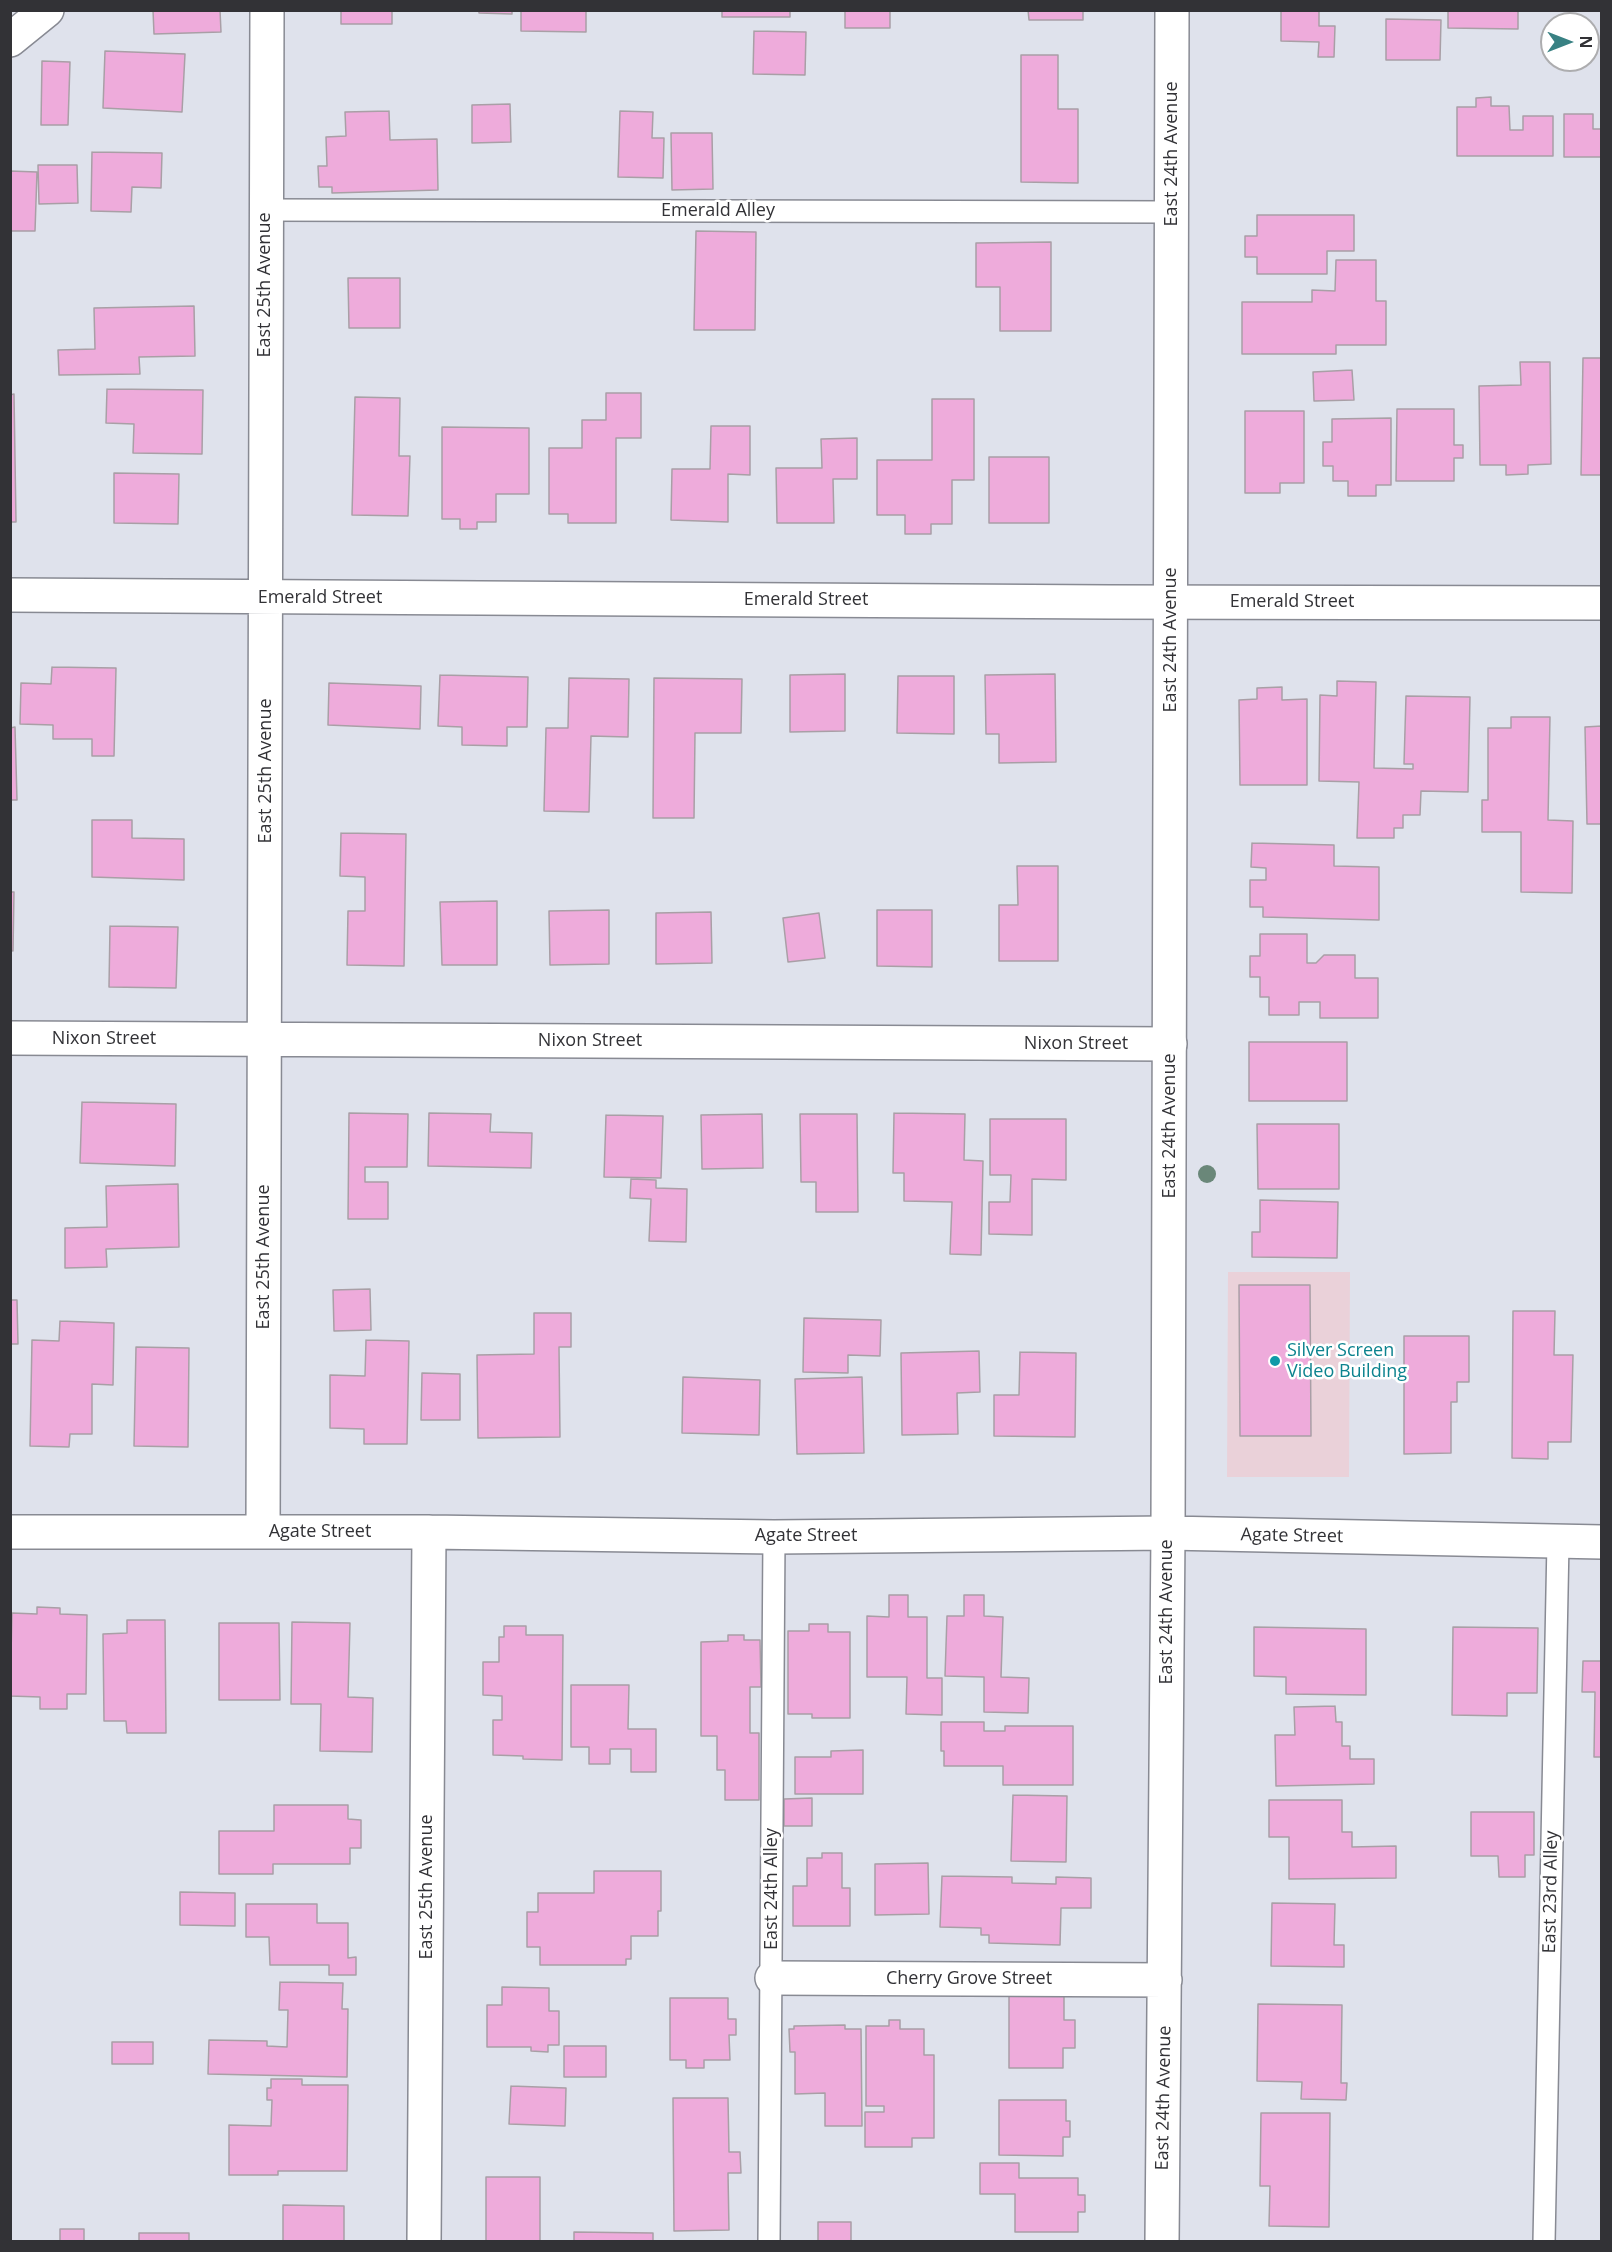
<!DOCTYPE html>
<style>
body{margin:0}
#map{position:relative;width:1612px;height:2252px;overflow:hidden;background:#dfe2ec;font-family:"Open Sans",sans-serif}
canvas{display:block}
.frame{position:absolute;inset:0;border:12px solid #323236;pointer-events:none}
.north{position:absolute;left:1540px;top:12px;width:60px;height:60px;box-sizing:border-box;background:#fff;border:2px solid #adadaf;border-radius:50%;rotate:90deg;font-size:16px;font-weight:700;line-height:24px;text-align:center;color:#323236}
.north::after{content:'';display:block;margin:auto;width:21px;height:27px;background:#388183;clip-path:polygon(50% 0,100% 100%,50% 72%,0 100%)}
</style>
<div id="map">
<canvas width="1612" height="2252"></canvas>
<div class="frame"></div>
<div class="north">N</div>
</div>
<script>
const ctx = document.querySelector('canvas').getContext('2d');
ctx.lineJoin = 'round';
function fill(path, color) { ctx.fillStyle = color; ctx.fill(path, 'evenodd'); }
const toPath = rows => new Path2D(rows.map(r => 'M' + r).join(''));
function stroke(path, color, width, dash) { ctx.strokeStyle = color; ctx.lineWidth = width; ctx.lineCap = dash ? 'butt' : 'round'; ctx.setLineDash(dash || []); ctx.stroke(path); }
function write(font, color, halo, rows, align = 'center') {
  ctx.font = font + ' "Open Sans",sans-serif'; ctx.lineWidth = 5; ctx.setLineDash([]); ctx.textBaseline = 'middle'; ctx.strokeStyle = halo; ctx.fillStyle = color; for (const [text, x, y, turn = 0] of rows) {
    ctx.save(); ctx.translate(x, y); ctx.rotate((+turn || 0) * Math.PI / 180); ctx.textAlign = isNaN(turn) ? turn : align; if (halo) ctx.strokeText(text, 0, 0); ctx.fillText(text, 0, 0); ctx.restore();
  }
}
fill(toPath([
 [1228,1272,1350,1272,1349,1477,1227,1477]
]), '#ead1d9');
const building = toPath([
 [153,10,220,10,221,32,154,34,153,10],
 [341,10,392,10,392,24,341,24,341,10],
 [479,10,512,10,512,14,479,13,479,10],
 [521,10,586,10,586,32,521,31,521,10],
 [722,10,790,10,790,17,722,17,722,10],
 [845,10,890,10,890,28,845,28,845,10],
 [1028,10,1083,10,1083,20,1029,20,1028,10],
 [1281,10,1319,10,1319,26,1335,26,1334,57,1318,57,1319,42,1281,41,1281,10],
 [1448,10,1518,10,1518,29,1448,28,1448,10],
 [1386,19,1441,20,1440,60,1386,60,1386,19],
 [754,31,806,32,805,75,753,74,754,31],
 [105,51,185,54,182,112,103,108,105,51],
 [1021,55,1058,55,1058,109,1078,109,1078,183,1021,182,1021,55],
 [42,61,70,62,68,125,41,125,42,61],
 [1491,97,1491,106,1509,106,1510,130,1523,130,1523,116,1553,116,1553,156,1457,156,1457,107,1476,107,1476,98,1491,97],
 [510,104,511,142,472,143,472,105,510,104],
 [389,111,390,140,437,139,438,190,332,193,332,187,319,187,318,166,327,166,326,137,346,136,345,112,389,111],
 [620,111,653,112,652,138,664,138,663,178,618,177,620,111],
 [1564,114,1593,114,1593,129,1602,129,1602,157,1564,157,1564,114],
 [671,133,712,133,713,189,672,190,671,133],
 [92,152,162,153,161,188,132,187,131,212,91,211,92,152],
 [38,165,77,165,78,203,39,204,38,165],
 [10,171,37,172,35,231,10,231,10,171],
 [1257,215,1354,215,1354,251,1327,251,1327,274,1257,274,1257,257,1245,257,1245,236,1257,236,1257,215],
 [696,231,756,232,755,330,694,330,696,231],
 [1051,242,1051,331,1000,331,1000,287,976,287,976,243,1051,242],
 [1336,260,1376,260,1376,301,1386,301,1386,345,1336,345,1336,354,1242,354,1242,302,1312,302,1312,290,1335,291,1336,260],
 [348,278,400,278,400,328,349,328,348,278],
 [194,306,195,356,139,357,140,374,59,375,58,350,95,349,94,308,194,306],
 [1583,358,1602,358,1602,475,1581,475,1583,358],
 [1520,362,1550,362,1551,464,1528,465,1528,474,1506,475,1506,465,1480,465,1479,386,1521,385,1520,362],
 [1352,370,1354,400,1314,401,1313,372,1352,370],
 [107,389,203,390,202,454,133,453,134,424,106,423,107,389],
 [606,393,641,393,641,438,616,438,616,523,568,523,568,514,549,514,549,448,582,448,582,420,606,420,606,393],
 [14,394,16,522,10,522,10,395,14,394],
 [355,397,400,398,399,456,410,456,408,516,352,515,355,397],
 [932,399,974,399,974,480,952,480,952,524,931,524,931,534,905,534,905,515,877,515,877,460,932,460,932,399],
 [1397,409,1454,409,1454,445,1463,445,1463,458,1454,458,1454,481,1396,481,1397,409],
 [1245,411,1304,411,1304,483,1280,483,1280,493,1245,493,1245,411],
 [1391,418,1391,485,1376,485,1376,496,1348,496,1348,481,1333,481,1333,466,1323,466,1323,442,1332,442,1332,419,1391,418],
 [711,426,750,426,750,475,728,474,728,522,671,520,672,469,710,469,711,426],
 [442,427,529,428,529,494,496,494,496,522,477,522,477,529,460,529,460,519,442,519,442,427],
 [857,438,857,479,833,479,834,523,777,523,776,468,822,468,821,439,857,438],
 [989,457,1049,457,1049,523,989,523,989,457],
 [114,473,179,474,178,524,114,523,114,473],
 [52,667,116,668,114,756,92,756,92,739,53,739,53,725,20,724,21,683,51,684,52,667],
 [845,674,845,731,790,732,790,675,845,674],
 [1055,674,1056,762,999,763,999,734,986,734,985,675,1055,674],
 [440,675,528,677,527,727,507,727,507,746,462,745,462,727,438,726,440,675],
 [898,676,954,676,954,734,897,733,898,676],
 [569,678,629,679,628,737,591,736,589,812,544,811,546,728,568,728,569,678],
 [654,678,742,679,741,733,695,733,694,818,653,818,654,678],
 [1337,681,1376,682,1374,768,1413,769,1413,764,1404,764,1406,696,1470,697,1468,792,1421,791,1420,815,1403,815,1403,828,1394,828,1394,838,1357,838,1359,782,1319,781,1320,695,1337,696,1337,681],
 [329,683,421,686,420,729,328,725,329,683],
 [1282,687,1282,700,1307,699,1307,785,1240,785,1239,700,1257,699,1257,688,1282,687],
 [1511,717,1550,717,1548,820,1573,821,1572,893,1521,892,1521,832,1482,832,1482,800,1488,800,1488,728,1511,728,1511,717],
 [1602,726,1602,824,1587,824,1585,727,1602,726],
 [15,727,17,800,10,800,10,728,15,727],
 [92,820,132,820,132,838,184,839,184,880,92,877,92,820],
 [341,833,406,834,404,966,347,965,348,911,365,911,365,877,340,876,341,833],
 [1252,843,1334,845,1334,866,1379,867,1379,920,1263,917,1263,907,1250,907,1250,880,1266,880,1266,868,1251,867,1252,843],
 [1017,866,1058,866,1058,961,999,961,999,905,1018,905,1017,866],
 [10,892,14,892,13,951,10,950,10,892],
 [497,901,497,965,442,965,440,902,497,901],
 [609,910,609,964,550,965,549,911,609,910],
 [877,910,932,910,932,967,877,966,877,910],
 [711,912,712,963,656,964,656,913,711,912],
 [819,913,825,958,788,962,783,918,819,913],
 [110,926,178,927,176,988,109,987,110,926],
 [1260,934,1307,934,1307,963,1316,963,1324,955,1355,955,1355,978,1378,978,1378,1018,1320,1018,1320,1002,1299,1002,1299,1015,1269,1015,1269,997,1260,997,1260,977,1250,977,1250,956,1260,956,1260,934],
 [1249,1042,1347,1042,1347,1101,1249,1101,1249,1042],
 [82,1102,176,1104,175,1166,80,1163,82,1102],
 [349,1113,408,1114,407,1167,365,1167,365,1182,388,1182,388,1219,348,1219,349,1113],
 [429,1113,491,1114,490,1132,532,1133,531,1168,428,1166,429,1113],
 [894,1113,965,1114,964,1160,983,1161,981,1255,950,1254,952,1202,904,1201,904,1173,893,1173,894,1113],
 [762,1114,763,1168,702,1169,701,1115,762,1114],
 [800,1114,857,1114,858,1212,816,1212,816,1182,801,1182,800,1114],
 [606,1115,663,1116,661,1178,604,1177,606,1115],
 [990,1119,1066,1119,1066,1180,1032,1179,1032,1235,989,1234,989,1202,1010,1202,1011,1175,990,1175,990,1119],
 [1257,1124,1339,1124,1339,1189,1258,1189,1257,1124],
 [631,1179,656,1180,656,1188,687,1189,686,1242,649,1241,651,1199,630,1198,631,1179],
 [178,1184,179,1247,106,1249,107,1267,65,1268,65,1228,107,1227,106,1186,178,1184],
 [1260,1200,1338,1202,1337,1258,1252,1257,1252,1232,1260,1232,1260,1200],
 [1239,1285,1310,1285,1311,1436,1240,1436,1239,1285],
 [370,1289,371,1330,334,1331,333,1290,370,1289],
 [10,1300,17,1300,18,1344,10,1344,10,1300],
 [1513,1311,1555,1311,1554,1355,1573,1355,1571,1442,1548,1442,1548,1459,1512,1458,1513,1311],
 [534,1313,571,1313,571,1347,559,1347,560,1437,478,1438,477,1355,534,1354,534,1313],
 [804,1318,881,1320,880,1356,848,1355,848,1373,803,1372,804,1318],
 [60,1321,114,1323,113,1385,92,1384,92,1434,70,1434,69,1447,30,1446,32,1340,59,1341,60,1321],
 [1404,1336,1469,1336,1469,1382,1457,1382,1457,1402,1451,1402,1451,1453,1404,1454,1404,1336],
 [366,1340,409,1341,407,1444,364,1444,364,1429,330,1428,330,1375,365,1376,366,1340],
 [136,1347,189,1348,188,1447,134,1446,136,1347],
 [979,1351,980,1392,957,1393,958,1434,902,1435,901,1353,979,1351],
 [1020,1352,1076,1353,1075,1437,994,1436,994,1395,1019,1395,1020,1352],
 [422,1373,460,1374,460,1420,421,1420,422,1373],
 [683,1377,760,1380,759,1435,682,1433,683,1377],
 [862,1377,864,1453,797,1454,795,1379,862,1377],
 [889,1595,908,1595,908,1617,927,1617,927,1678,942,1678,942,1715,906,1714,907,1677,867,1677,867,1616,889,1617,889,1595],
 [964,1595,984,1595,984,1616,1003,1617,1001,1677,1029,1678,1028,1713,984,1712,984,1677,945,1676,947,1616,964,1616,964,1595],
 [37,1607,60,1608,60,1614,87,1615,86,1694,67,1694,67,1709,40,1709,40,1697,10,1696,12,1613,37,1614,37,1607],
 [127,1620,165,1620,166,1733,127,1733,126,1721,104,1721,103,1634,127,1633,127,1620],
 [292,1622,350,1623,348,1697,373,1698,372,1752,320,1751,321,1704,291,1704,292,1622],
 [219,1623,279,1623,280,1700,219,1700,219,1623],
 [809,1624,828,1624,828,1632,850,1632,850,1718,812,1718,812,1714,788,1714,788,1631,809,1631,809,1624],
 [504,1626,526,1626,526,1635,563,1635,562,1760,523,1759,523,1756,493,1755,493,1720,502,1720,502,1696,483,1695,483,1662,499,1662,499,1637,504,1637,504,1626],
 [1254,1627,1366,1629,1366,1695,1286,1694,1286,1677,1254,1676,1254,1627],
 [1453,1627,1538,1628,1537,1693,1507,1693,1507,1716,1452,1715,1453,1627],
 [728,1635,744,1635,744,1640,760,1640,761,1687,750,1687,750,1733,759,1733,759,1800,725,1800,725,1770,717,1770,717,1736,701,1736,701,1642,728,1641,728,1635],
 [1583,1661,1602,1661,1602,1757,1594,1757,1595,1692,1582,1692,1583,1661],
 [571,1685,629,1685,628,1729,656,1729,656,1772,631,1772,631,1749,610,1749,610,1764,589,1764,589,1747,571,1747,571,1685],
 [1335,1706,1336,1722,1342,1722,1342,1746,1350,1746,1350,1759,1374,1759,1374,1784,1276,1786,1275,1735,1295,1735,1294,1707,1335,1706],
 [941,1722,984,1722,984,1731,1005,1731,1005,1726,1073,1726,1073,1785,1003,1785,1003,1766,944,1766,944,1751,941,1751,941,1722],
 [863,1750,863,1794,795,1794,795,1757,831,1757,831,1751,863,1750],
 [1013,1795,1067,1796,1066,1862,1011,1861,1013,1795],
 [812,1798,812,1826,784,1826,784,1799,812,1798],
 [1269,1800,1342,1800,1342,1832,1352,1832,1352,1847,1396,1846,1396,1878,1289,1879,1289,1837,1269,1837,1269,1800],
 [274,1805,348,1805,348,1819,361,1820,361,1848,350,1848,350,1864,273,1864,273,1874,219,1874,219,1831,274,1831,274,1805],
 [1471,1812,1534,1812,1534,1855,1525,1855,1525,1877,1499,1877,1498,1856,1471,1856,1471,1812],
 [822,1853,842,1853,842,1888,850,1888,850,1926,793,1926,793,1886,807,1886,807,1858,822,1858,822,1853],
 [928,1863,929,1914,875,1915,875,1864,928,1863],
 [594,1871,661,1871,661,1911,658,1911,658,1936,631,1936,631,1959,626,1959,626,1965,540,1965,540,1947,527,1947,527,1912,538,1912,538,1893,594,1893,594,1871],
 [942,1876,1012,1877,1012,1883,1056,1884,1056,1877,1091,1878,1091,1908,1061,1908,1060,1945,989,1943,989,1935,981,1935,981,1928,940,1927,942,1876],
 [180,1892,235,1893,235,1926,180,1925,180,1892],
 [1272,1903,1335,1904,1334,1945,1344,1945,1344,1967,1271,1966,1272,1903],
 [246,1904,317,1904,317,1923,348,1923,348,1958,356,1957,356,1975,329,1975,329,1965,270,1965,269,1937,246,1937,246,1904],
 [280,1982,343,1983,342,2009,348,2009,347,2077,208,2074,209,2040,267,2041,267,2046,287,2047,288,2010,279,2010,280,1982],
 [502,1987,549,1988,549,2011,559,2011,559,2045,548,2045,548,2052,531,2051,531,2047,487,2047,487,2005,502,2005,502,1987],
 [1009,1996,1064,1996,1064,2020,1075,2020,1075,2048,1063,2048,1063,2068,1009,2068,1009,1996],
 [670,1998,728,1998,728,2019,736,2019,736,2035,729,2035,730,2060,704,2060,704,2068,686,2068,686,2060,670,2060,670,1998],
 [1258,2004,1342,2005,1341,2083,1347,2083,1346,2100,1301,2099,1302,2082,1257,2081,1258,2004],
 [889,2020,900,2020,900,2029,924,2029,924,2055,934,2055,934,2138,912,2138,912,2147,865,2147,865,2112,884,2112,884,2106,866,2106,866,2026,889,2026,889,2020],
 [845,2025,845,2029,861,2029,862,2126,825,2126,825,2093,795,2094,795,2052,790,2052,789,2029,794,2029,794,2026,845,2025],
 [112,2042,153,2042,153,2064,112,2064,112,2042],
 [564,2046,606,2046,606,2077,564,2077,564,2046],
 [271,2079,302,2079,302,2085,348,2085,347,2171,278,2171,278,2175,229,2175,229,2125,271,2126,272,2100,267,2100,267,2088,271,2088,271,2079],
 [511,2086,566,2088,565,2126,509,2124,511,2086],
 [673,2098,728,2098,729,2152,740,2152,741,2173,728,2173,729,2230,674,2231,673,2098],
 [999,2100,1066,2100,1066,2121,1070,2121,1070,2137,1063,2137,1063,2156,999,2155,999,2100],
 [1261,2113,1330,2113,1329,2227,1269,2226,1270,2186,1260,2186,1261,2113],
 [980,2163,1019,2163,1019,2178,1078,2178,1078,2195,1085,2195,1085,2212,1078,2212,1078,2232,1015,2232,1015,2194,980,2194,980,2163],
 [486,2177,540,2177,540,2242,486,2242,486,2177],
 [283,2205,344,2206,344,2242,283,2242,283,2205],
 [818,2222,851,2222,851,2242,818,2242,818,2222],
 [60,2229,84,2229,84,2242,60,2242,60,2229],
 [574,2232,653,2233,653,2242,574,2242,574,2232],
 [139,2233,189,2233,189,2242,139,2242,139,2233]
]);
fill(building, '#eeabdb');
stroke(building, '#a99fa6', 1.5);
const service = toPath([
 [265,210,1172,212],
 [769,2242,774,1537],
 [1544,2242,1558,1542]
]);
const minor = toPath([
 [10,40,47,10],
 [10,595,1109,602,1602,603],
 [10,1038,1170,1044],
 [263,1531,267,10],
 [10,1532,429,1532,774,1537,1168,1533,1162,2242],
 [772,1978,1165,1980],
 [424,2242,429,1532]
]);
const tertiary = toPath([
 [1172,10,1168,1533,1602,1542]
]);
stroke(service, '#888a93', 24);
stroke(minor, '#888a93', 36);
stroke(tertiary, '#888a93', 36);
stroke(service, '#fff', 21);
stroke(minor, '#fff', 33);
stroke(tertiary, '#fff', 33);
ctx.fillStyle = '#6a8779';
for (const [x, y] of [
 [1207,1174]
]) { ctx.beginPath(); ctx.arc(x, y, 9, 0, 2 * Math.PI); ctx.fill(); }
for (const [x, y, r, color] of [
 [1275,1361,6,"#0f9aa8"]
]) { const dot = new Path2D(); dot.arc(x, y, r, 0, 2 * Math.PI); ctx.fillStyle = color; ctx.fill(dot); stroke(dot, '#fff', 2); }
write('18px', '#323236', '#fff', [
 ["East 24th Avenue",1172,154,-90],
 ["Emerald Alley",718,211],
 ["East 25th Avenue",265,285,-90],
 ["Emerald Street",320,598],
 ["Emerald Street",806,600],
 ["Emerald Street",1292,602],
 ["East 24th Avenue",1171,640,-90],
 ["East 25th Avenue",266,771,-90],
 ["Nixon Street",104,1039],
 ["Nixon Street",590,1041],
 ["Nixon Street",1076,1044],
 ["East 24th Avenue",1170,1126,-90],
 ["East 25th Avenue",264,1257,-90],
 ["Agate Street",320,1532],
 ["Agate Street",806,1536],
 ["Agate Street",1292,1536,1],
 ["East 24th Avenue",1167,1612,-90],
 ["East 25th Avenue",427,1887,-90],
 ["East 24th Alley",772,1889,-90],
 ["East 23rd Alley",1551,1892,-89],
 ["Cherry Grove Street",969,1979],
 ["East 24th Avenue",1164,2098,-89]
]);
write('18px', '#0d838f', '#fff', [
 ["Silver Screen",1287,1351],
 ["Video Building",1287,1372]
], 'left');
</script>
